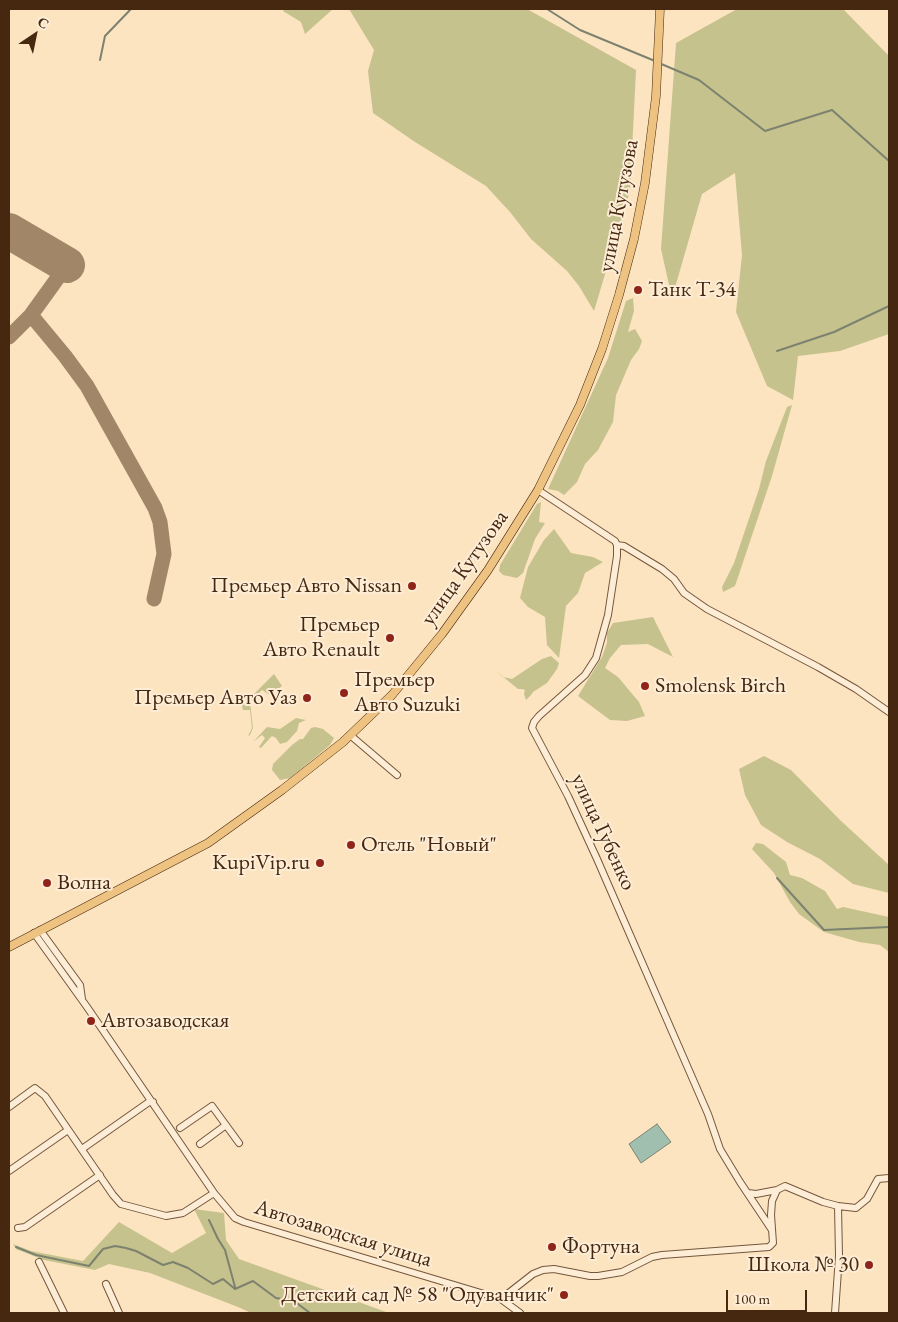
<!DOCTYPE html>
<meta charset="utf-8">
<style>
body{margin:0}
#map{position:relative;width:898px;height:1322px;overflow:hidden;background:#fce4c0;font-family:"EB Garamond",serif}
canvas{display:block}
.frame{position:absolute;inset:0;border:10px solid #462710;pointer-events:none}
.north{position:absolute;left:10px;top:10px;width:50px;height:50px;-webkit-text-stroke:4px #fdedd6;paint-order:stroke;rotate:34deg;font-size:14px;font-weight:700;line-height:20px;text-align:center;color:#462710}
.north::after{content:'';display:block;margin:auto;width:18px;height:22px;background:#462710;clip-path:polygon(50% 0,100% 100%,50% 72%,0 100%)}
.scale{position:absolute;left:726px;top:1290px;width:81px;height:22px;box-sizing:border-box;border:2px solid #462710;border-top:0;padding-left:6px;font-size:15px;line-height:18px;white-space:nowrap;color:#462710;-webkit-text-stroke:4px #fdedd6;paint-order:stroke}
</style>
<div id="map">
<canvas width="898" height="1322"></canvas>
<div class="frame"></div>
<div class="north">С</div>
<div class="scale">100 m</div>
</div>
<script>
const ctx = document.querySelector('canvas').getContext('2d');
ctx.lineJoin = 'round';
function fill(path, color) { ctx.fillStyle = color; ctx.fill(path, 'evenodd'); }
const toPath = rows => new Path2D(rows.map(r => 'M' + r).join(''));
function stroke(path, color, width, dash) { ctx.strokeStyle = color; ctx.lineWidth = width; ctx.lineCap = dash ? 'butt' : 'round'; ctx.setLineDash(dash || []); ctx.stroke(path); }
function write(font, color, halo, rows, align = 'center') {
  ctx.font = font + ' "EB Garamond",serif'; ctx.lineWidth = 4; ctx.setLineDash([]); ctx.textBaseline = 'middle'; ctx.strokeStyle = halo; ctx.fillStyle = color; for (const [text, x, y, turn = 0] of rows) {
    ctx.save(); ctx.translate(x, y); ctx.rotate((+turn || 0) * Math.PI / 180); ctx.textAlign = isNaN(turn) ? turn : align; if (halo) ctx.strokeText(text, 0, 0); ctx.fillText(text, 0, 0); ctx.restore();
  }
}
fill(toPath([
 [284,9,333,9,305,34,301,22,283,11],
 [349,9,527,9,636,70,630,191,594,311,579,286,567,271,531,239,510,212,486,186,415,142,373,113,368,71,374,50],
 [737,9,844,10,889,56,889,334,840,351,798,356,793,400,767,386,736,312,742,255,735,173,702,194,672,298,661,249,676,43],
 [633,298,634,311,628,332,635,329,642,341,639,349,631,360,616,395,613,422,598,450,585,464,577,482,564,495,558,491,548,489,608,358,626,301],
 [792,405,772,476,735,586,723,592,722,587,734,563,759,489,766,461,787,407],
 [541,502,539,522,545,523,535,539,523,573,517,578,503,575,499,571,500,565,537,504],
 [554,529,571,553,593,557,603,562,585,573,578,593,566,606,559,658,547,645,545,617,528,607,520,598,528,567,544,540],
 [653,617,673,657,648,644,621,645,610,658,605,668,618,677,639,702,645,716,627,721,610,720,578,696,602,657,607,643,607,633,613,623],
 [551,656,559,663,557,669,547,683,533,692,531,695,526,700,524,694,525,690,522,689,518,689,495,670,503,677,512,679,542,659],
 [274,674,282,686,270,695,262,690,250,702,253,728,250,735,248,736,252,728,250,710,243,710,242,706],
 [296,718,306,720,299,723,297,731,287,742,280,744,276,738,272,736,261,748,259,747,265,738,262,735,253,742,267,727,280,729],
 [315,727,323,729,334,738,330,745,290,778,280,780,272,770,273,764,292,745,300,739,303,739,311,728],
 [764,756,791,770,840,820,889,865,889,893,853,884,820,859,787,842,761,825,745,795,739,769],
 [756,843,763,844,786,862,790,875,802,878,825,891,837,909,843,907,889,917,889,952,880,945,859,942,824,932,799,914,790,902,774,873,752,849],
 [194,1209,224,1213,226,1240,239,1259,389,1313,251,1313,238,1307,150,1273,109,1264,95,1270,44,1260,16,1249,13,1244,31,1251,83,1261,119,1222,172,1253,206,1233]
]), '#c6c28d');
const water = toPath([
 [657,1124,671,1142,641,1163,629,1144,657,1124]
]);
fill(water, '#a0bfaf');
stroke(water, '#7c826f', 1);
stroke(toPath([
 [547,9,580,30,655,61],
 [100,60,105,36,131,9],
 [659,63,699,80,765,131,832,110,889,161],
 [777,351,834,332,889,306],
 [777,878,824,930,889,927],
 [209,1220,218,1239,225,1250,235,1287],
 [16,1247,36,1255,89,1266,103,1249,115,1246,126,1248,136,1251,163,1265,173,1262,188,1268,213,1284,223,1279,235,1289,253,1281,276,1298,294,1301,310,1313]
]), '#7c826f', 2);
stroke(toPath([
 [31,315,65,356,87,386,155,508,160,522,164,554,154,599],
 [9,337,31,315,67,265]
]), '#a18668', 15);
stroke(toPath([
 [9,231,67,265]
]), '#a18668', 36);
const minor = toPath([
 [538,490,615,541,617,545,617,556,608,615,596,658,585,675,539,716,534,722,532,728,568,796,597,859,708,1114,720,1149,740,1182,772,1230],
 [617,545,624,546,662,569,674,579,684,593,707,609,818,667,856,689,889,712],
 [350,735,397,775],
 [40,930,80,985,82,999],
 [34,933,87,1007,214,1193,235,1218,244,1222,501,1299,520,1313],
 [9,1107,35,1088,45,1096,113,1195,121,1204,166,1216,183,1213,214,1193],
 [180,1128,212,1106,239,1143],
 [200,1144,226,1125],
 [82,1149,149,1102,153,1102],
 [9,1171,68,1130],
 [748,1193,756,1194,777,1190],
 [838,1206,856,1208,867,1199,878,1179,889,1178],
 [18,1228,25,1227,100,1175],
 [39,1262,64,1313],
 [106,1284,119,1313],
 [501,1299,533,1274,543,1270,554,1269,590,1276,598,1276,622,1272,652,1257,662,1255,769,1247,773,1243,771,1215,772,1201,777,1190,785,1186,823,1202,838,1206,839,1256,835,1313]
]);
const major = toPath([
 [9,947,208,843,282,790,343,742,392,695,442,634,488,570,538,490,580,405,602,349,619,295,634,239,645,183,656,96,660,9]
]);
stroke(minor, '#74563c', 8);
stroke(major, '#462710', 9);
stroke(minor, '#fdedd6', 6);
stroke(major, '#eec280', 8);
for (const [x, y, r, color] of [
 [638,290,5,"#8f2418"],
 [412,586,5,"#8f2418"],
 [390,638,5,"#8f2418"],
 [645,686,5,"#8f2418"],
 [344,693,5,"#8f2418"],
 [307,698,5,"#8f2418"],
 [351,845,5,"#8f2418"],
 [320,863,5,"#8f2418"],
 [47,883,5,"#8f2418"],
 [91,1021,5,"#8f2418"],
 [552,1247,5,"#8f2418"],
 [869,1265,5,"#8f2418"],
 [564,1295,5,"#8f2418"]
]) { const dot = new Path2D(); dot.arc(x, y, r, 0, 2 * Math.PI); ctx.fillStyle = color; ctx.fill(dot); stroke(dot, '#fdedd6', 2); }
write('22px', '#462710', '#fdedd6', [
 ["улица Кутузова",619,206,-79],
 ["улица Кутузова",465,568,-55],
 ["улица Губенко",603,832,65],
 ["Автозаводская улица",343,1234,17]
]);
write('22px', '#462710', '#fdedd6', [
 ["Танк Т-34",648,290],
 ["Премьер Авто Nissan",402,586,"right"],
 ["Премьер",380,625,"right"],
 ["Авто Renault",380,650,"right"],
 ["Премьер",354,680],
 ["Авто Suzuki",354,705],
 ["Smolensk Birch",655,686],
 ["Премьер Авто Уаз",297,698,"right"],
 ["Отель \"Новый\"",361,845],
 ["KupiVip.ru",310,863,"right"],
 ["Волна",57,883],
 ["Автозаводская",101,1021],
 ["Фортуна",562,1247],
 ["Школа № 30",859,1265,"right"],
 ["Детский сад № 58 \"Одуванчик\"",554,1295,"right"]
], 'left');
</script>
